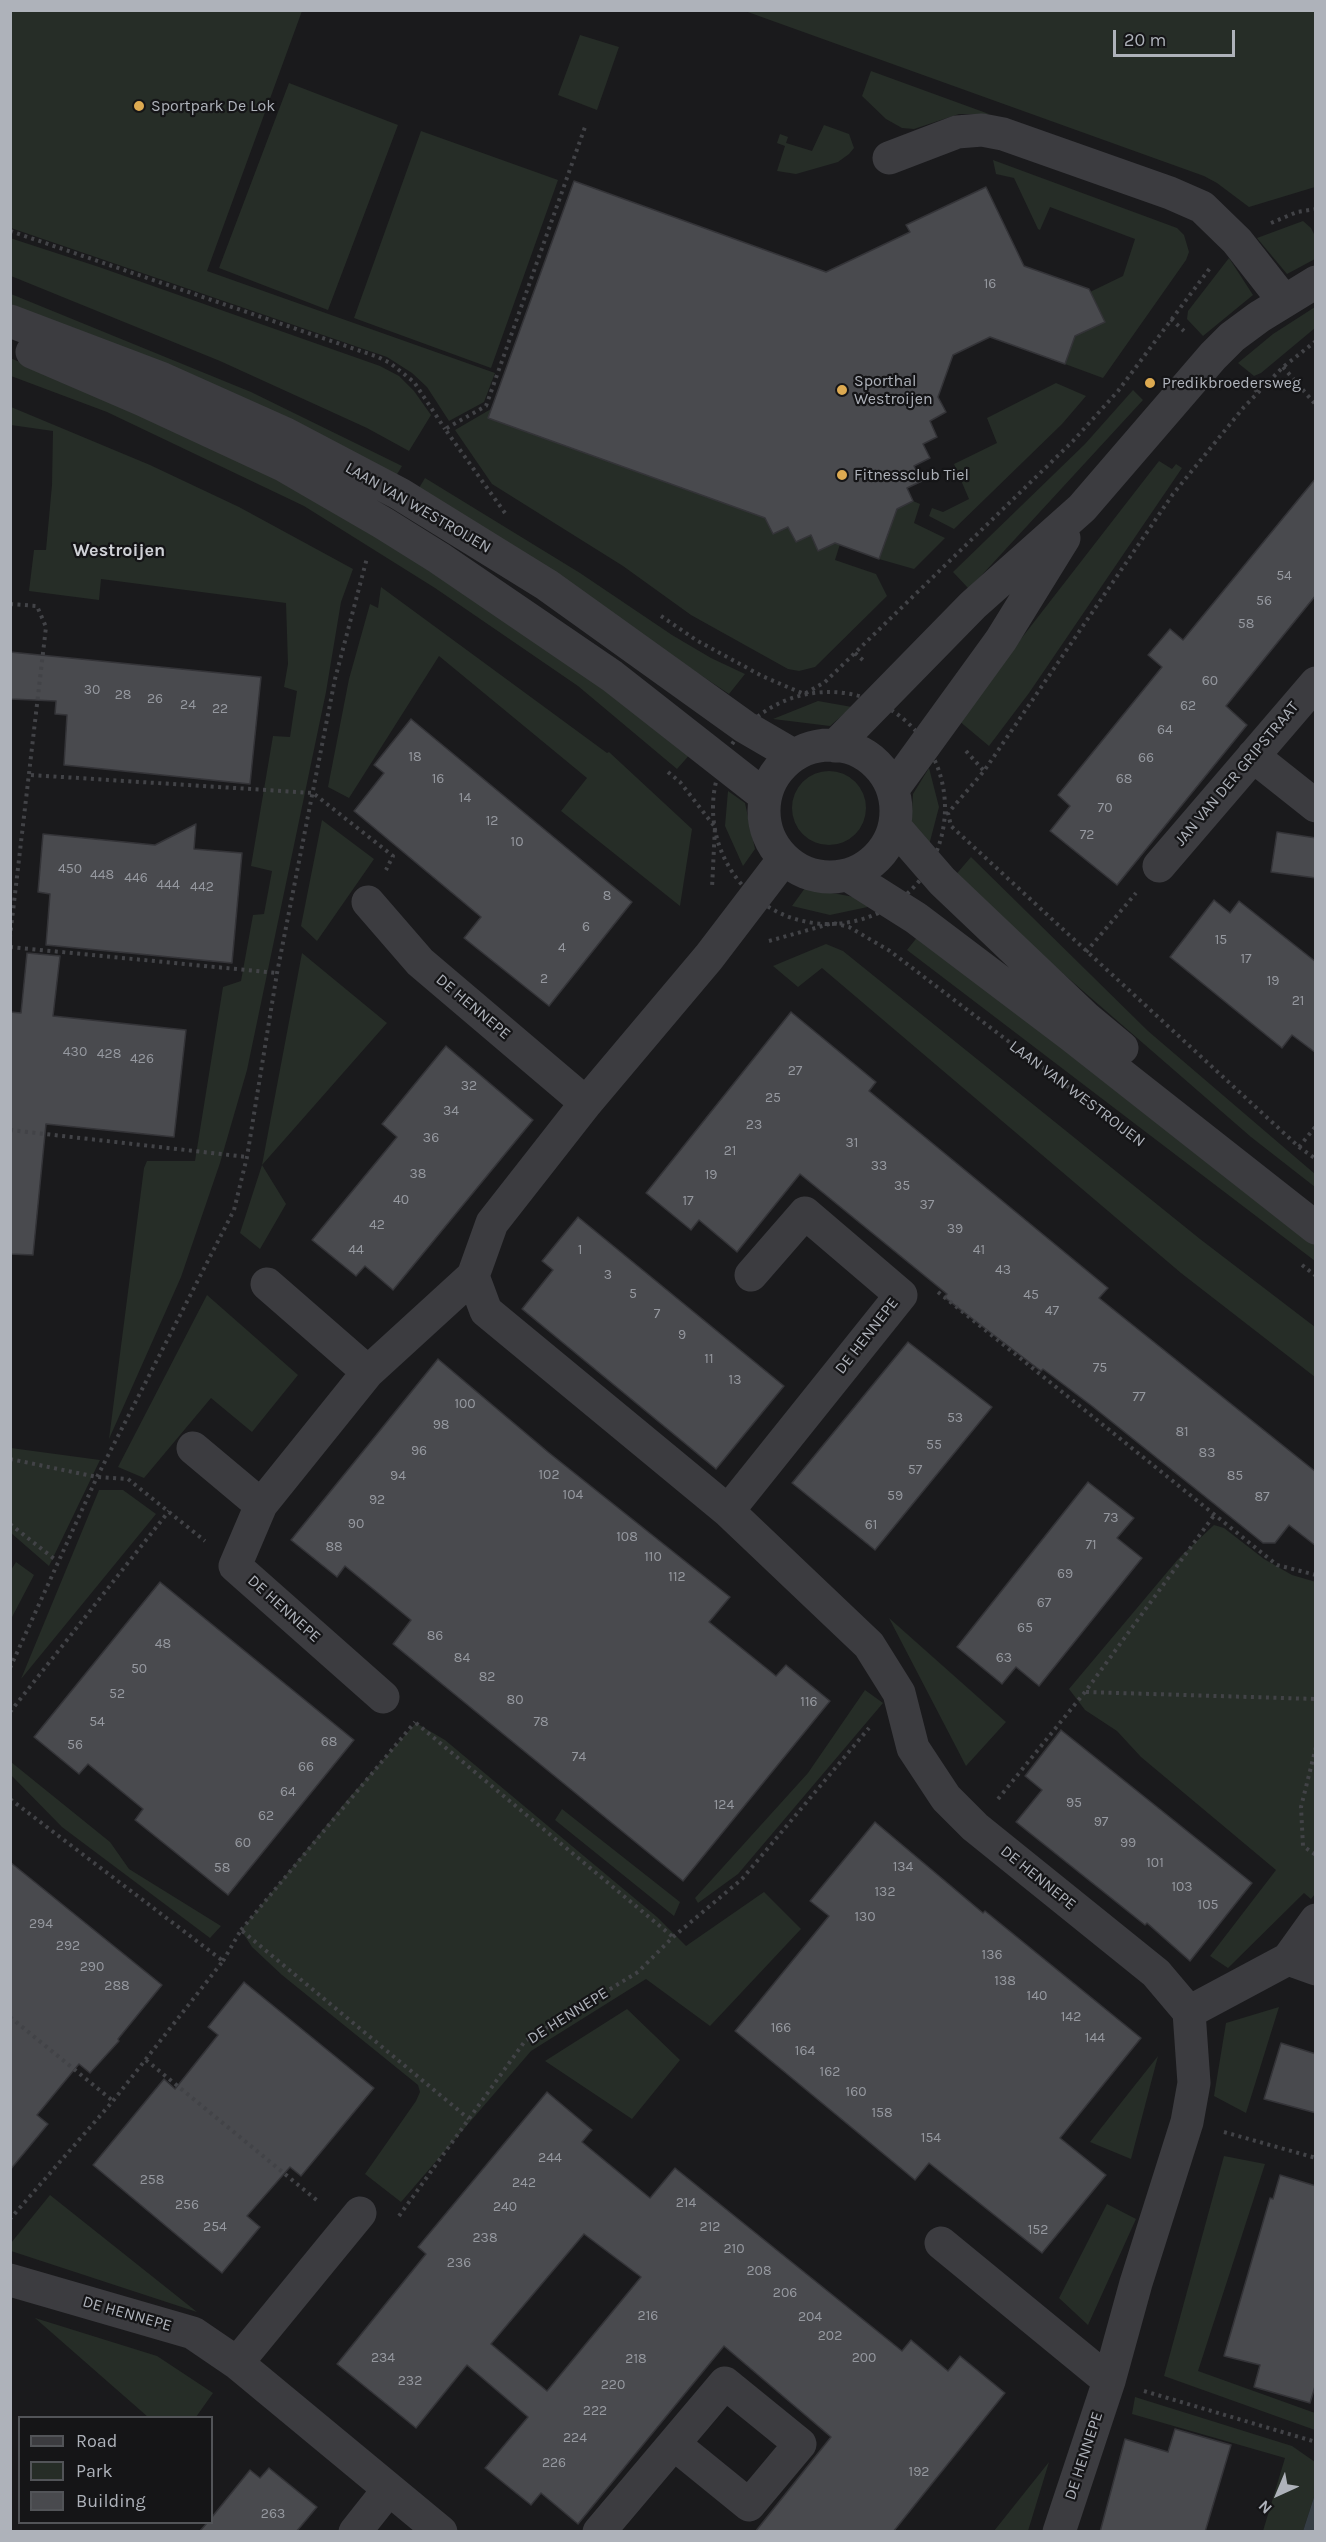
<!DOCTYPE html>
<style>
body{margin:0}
#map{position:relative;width:1326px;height:2542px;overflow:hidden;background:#1a1a1c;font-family:Karla,sans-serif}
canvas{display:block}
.frame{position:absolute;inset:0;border:12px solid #aeb2ba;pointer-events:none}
.legend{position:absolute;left:18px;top:2416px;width:195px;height:108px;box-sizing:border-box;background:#151517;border:2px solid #525458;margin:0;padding:8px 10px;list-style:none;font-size:18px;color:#aeb2ba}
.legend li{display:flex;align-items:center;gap:12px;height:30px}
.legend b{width:30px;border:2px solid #525458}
.north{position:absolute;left:1248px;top:2464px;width:60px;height:60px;-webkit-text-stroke:4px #151517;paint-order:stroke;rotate:224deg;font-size:16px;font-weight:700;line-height:24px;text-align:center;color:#aeb2ba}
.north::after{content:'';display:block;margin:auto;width:21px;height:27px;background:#aeb2ba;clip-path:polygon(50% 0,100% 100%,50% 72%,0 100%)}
.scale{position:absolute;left:1113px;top:30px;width:122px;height:27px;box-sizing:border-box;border:3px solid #aeb2ba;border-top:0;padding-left:8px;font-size:18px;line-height:21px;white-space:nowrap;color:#aeb2ba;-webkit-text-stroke:4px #151517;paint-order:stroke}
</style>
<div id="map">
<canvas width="1326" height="2542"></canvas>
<div class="frame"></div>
<ul class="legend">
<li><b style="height:8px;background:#3c3c40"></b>Road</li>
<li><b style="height:16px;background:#262d27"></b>Park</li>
<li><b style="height:16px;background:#494a4e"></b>Building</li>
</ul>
<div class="north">N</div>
<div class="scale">20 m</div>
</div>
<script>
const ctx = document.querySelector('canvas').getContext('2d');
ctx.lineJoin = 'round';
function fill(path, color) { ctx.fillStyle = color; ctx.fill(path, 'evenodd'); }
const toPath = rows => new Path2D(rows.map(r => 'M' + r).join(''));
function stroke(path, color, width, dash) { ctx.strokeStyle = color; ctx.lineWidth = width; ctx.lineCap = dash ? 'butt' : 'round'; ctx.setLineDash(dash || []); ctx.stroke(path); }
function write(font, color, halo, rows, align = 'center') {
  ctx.font = font + ' Karla,sans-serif'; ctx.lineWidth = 4.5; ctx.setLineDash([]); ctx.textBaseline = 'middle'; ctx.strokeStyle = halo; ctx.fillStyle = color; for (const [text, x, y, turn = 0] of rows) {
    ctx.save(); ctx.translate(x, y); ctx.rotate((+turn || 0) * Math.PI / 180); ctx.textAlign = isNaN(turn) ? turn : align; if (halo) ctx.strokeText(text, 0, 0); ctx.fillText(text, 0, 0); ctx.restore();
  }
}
fill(toPath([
 [10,11,302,11,207,271,495,373,484,402,449,421,427,387,412,373,387,357,11,228],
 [745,11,1315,11,1315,187,1249,207,1217,183,1204,176],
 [580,35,619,47,597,110,558,95],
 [871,71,989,114,959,114,914,129,902,128,886,119,862,96],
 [289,83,398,125,328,310,219,268],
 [824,125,849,134,854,148,849,154,838,162,796,174,777,171,785,146,777,143,780,134,788,137,786,143,812,151],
 [421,131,558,180,491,368,354,318],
 [993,160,1177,228,1184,235,1189,252,1186,260,1103,378,1065,364,1075,336,1104,322,1090,292,1123,276,1135,239,1050,207,1040,230,1038,229,1014,178,996,174],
 [1303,221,1311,228,1315,236,1315,259,1287,274,1257,238],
 [10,238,99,267,380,366,399,376,414,391,431,415,409,451,367,428,220,361,11,276],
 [1229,258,1253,295,1203,336,1187,319,1188,311],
 [11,294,251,392,402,466,393,481,11,311],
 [1315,307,1315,328,1261,373,1254,376,1238,363,1273,334],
 [10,358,137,409,245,459,417,557,692,752,677,769,578,686,435,588,304,506,107,412,11,376],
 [1056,383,1086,396,1062,424,954,529,929,516,932,508,943,512,969,499,954,464,997,443,987,418],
 [1133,390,1143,400,969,589,953,572,1085,444],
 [11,407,150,465,239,507,353,569,341,602,326,692,247,1070,220,1163,181,1277,109,1439,144,1168,147,1161,195,1161,223,987,241,981,253,915,264,914,272,871,251,866,273,736,290,737,297,691,284,687,288,664,286,603,101,579,99,600,29,591,34,550,46,550,52,485,53,431,11,425],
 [491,409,488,418,765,518,773,534,788,527,796,542,811,535,818,550,835,543,840,544,835,560,876,574,887,596,815,667,799,671,788,669,691,615,623,566,492,484,455,430],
 [1159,461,1172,469,1176,464,1182,468,1029,693,989,746,958,720],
 [425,478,580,573,672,635,711,658,745,674,729,694,645,638,416,493],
 [913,501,920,504,914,523,945,538,914,569,879,559,897,509],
 [381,587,607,753,609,752,692,829,680,906,561,811,587,778,439,656,349,798,328,787,349,679,370,604,378,608],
 [818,701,852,707,830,726,773,719],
 [929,768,939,807,928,849,911,826,913,794],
 '792 808a37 37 0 1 1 74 0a37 37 0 1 1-74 0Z',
 [728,791,745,803,755,849,743,866,725,826],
 [322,820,374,859,317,941,301,926],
 [971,857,1148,1031,1315,1174,1315,1187,1251,1137,953,878],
 [805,888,865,899,877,905,830,915,792,906],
 [919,935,1315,1243,1315,1261,907,950],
 [826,944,843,951,1200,1239,1315,1327,1315,1377,1181,1273,822,968,798,987,773,966],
 [302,953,387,1023,262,1165,286,1204,260,1249,240,1233,262,1165],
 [207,1295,298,1375,252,1432,211,1398,144,1478,118,1467],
 [11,1448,100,1460,49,1566,11,1533],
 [99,1490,123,1490,156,1514,21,1679],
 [1214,1525,1224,1528,1264,1559,1292,1575,1316,1582,1315,1894,1311,1899,1304,1893,1228,1968,1210,1956,1276,1870,1141,1757,1117,1731,1085,1710,1069,1689,1179,1558],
 [16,1562,34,1575,11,1619,11,1570],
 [889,1618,1006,1722,966,1766],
 [865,1690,883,1703,738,1874,698,1903,695,1898,808,1773],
 [416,1723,445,1740,657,1917,686,1946,764,1892,801,1929,710,2026,646,1979,531,2051,401,2202,365,2174,416,2101,420,2092,418,2085,282,1975,252,1947,241,1930,348,1799],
 [11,1762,110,1842,129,1869,221,1926,210,1938,62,1827,11,1775],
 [562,1809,680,1902,674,1916,555,1820],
 [1279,2007,1246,2113,1214,2096,1226,2023],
 [627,2009,680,2060,632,2119,545,2061],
 [1158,2056,1131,2159,1090,2142],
 [1224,2156,1265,2164,1198,2371,1315,2413,1315,2430,1164,2376],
 [50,2195,197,2312,11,2251,11,2243],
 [1107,2204,1136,2219,1088,2325,1059,2298],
 [35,2318,157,2356,213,2393,196,2417,148,2417],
 [1135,2397,1292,2446,1315,2462,1315,2494,1303,2531,1263,2531,1285,2458,1132,2414],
 [1049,2462,1028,2531,994,2531]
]), '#262d27');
fill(toPath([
 [1315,2494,1315,2531,1303,2531]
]), '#353d44');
const building = toPath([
 [574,181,826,272,910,232,906,225,986,187,1024,266,1089,289,1105,322,1075,336,1065,364,990,337,953,355,938,397,946,412,930,421,937,437,923,444,930,458,914,466,922,481,907,488,913,501,897,509,879,559,835,543,818,551,811,535,796,542,788,527,773,534,765,518,488,418,574,181],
 [1316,478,1316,595,1226,706,1247,725,1117,885,1050,831,1070,806,1058,795,1162,667,1148,655,1170,629,1183,640,1316,478],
 [10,652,261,677,250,784,64,765,67,715,55,714,56,701,10,699,10,652],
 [411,719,632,902,549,1006,464,938,481,917,354,811,384,773,374,765,411,719],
 [196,824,194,849,242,853,232,963,46,945,50,894,38,892,43,834,155,845,196,824],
 [1277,832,1316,838,1316,878,1271,872,1277,832],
 [1214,900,1230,913,1239,901,1316,962,1316,1053,1292,1035,1282,1048,1170,957,1214,900],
 [27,953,60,956,53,1016,186,1030,174,1137,46,1124,33,1255,10,1254,10,1012,21,1013,27,953],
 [791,1012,876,1082,869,1091,1108,1288,1099,1298,1316,1472,1316,1546,1289,1525,1275,1543,1263,1543,1092,1406,1043,1369,1041,1371,944,1297,947,1294,800,1174,737,1252,699,1220,691,1230,646,1193,791,1012],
 [446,1046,533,1120,393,1290,365,1266,356,1276,312,1240,397,1137,382,1124,446,1046],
 [578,1217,784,1386,716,1469,522,1309,553,1270,542,1261,578,1217],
 [908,1342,992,1407,875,1550,792,1483,908,1342],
 [438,1359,548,1452,730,1597,709,1622,776,1676,786,1665,830,1701,683,1881,393,1644,411,1620,345,1566,337,1577,291,1540,438,1359],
 [1088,1482,1134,1518,1117,1538,1142,1558,1039,1686,1016,1667,1002,1684,957,1647,1088,1482],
 [160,1582,354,1740,228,1895,135,1820,143,1809,88,1764,79,1774,34,1737,160,1582],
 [1061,1730,1252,1883,1190,1961,1147,1923,1145,1925,1016,1822,1042,1790,1025,1776,1061,1730],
 [875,1822,983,1913,985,1911,1141,2038,1060,2138,1106,2175,1042,2253,929,2163,915,2180,735,2031,829,1916,810,1901,875,1822],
 [10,1862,162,1985,118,2039,119,2041,90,2073,79,2064,37,2115,48,2124,10,2170,10,1862],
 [244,1982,374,2088,301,2176,290,2167,247,2216,260,2227,222,2273,93,2165,164,2079,175,2089,218,2035,208,2027,244,1982],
 [1281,2043,1316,2054,1316,2113,1264,2099,1281,2043],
 [547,2092,592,2130,582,2142,650,2198,675,2168,902,2351,911,2340,948,2371,960,2356,1005,2393,893,2532,755,2532,831,2437,724,2346,578,2524,541,2493,531,2505,485,2468,528,2417,467,2365,416,2428,337,2364,426,2254,418,2247,547,2092],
 [584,2234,641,2277,547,2391,491,2344,584,2234],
 [1280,2175,1316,2186,1316,2383,1310,2403,1254,2387,1260,2365,1224,2356,1270,2198,1273,2199,1280,2175],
 [1175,2429,1231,2445,1205,2532,1100,2532,1125,2439,1168,2452,1175,2429],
 [269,2468,317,2507,296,2532,199,2532,207,2523,212,2523,212,2517,250,2470,260,2478,269,2468]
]);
fill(building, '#494a4e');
stroke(building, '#343438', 1.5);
stroke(toPath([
 [1271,223,1297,212,1316,209],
 [10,231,378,357,390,363,414,382,445,429],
 [1171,319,1184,331],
 [1316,341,1283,367,1244,407,1173,494,984,771,948,813,951,826,1299,1147,1316,1159],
 [1283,367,1316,405],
 [1243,380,1258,392],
 [505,513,445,429,486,406,585,127],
 [10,604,37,606,46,627,10,937],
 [661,616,696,640,762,676,804,694,825,682,1073,441,1118,391,1210,268],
 [855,653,866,663],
 '713 808a116 116 0 1 1 232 0a116 116 0 1 1-232 0Z',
 [966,751,984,771],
 [668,772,680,782,715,827,712,888],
 [31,775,313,793,393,856,386,870],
 [769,941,833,923,849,927,890,951,1143,1144],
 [10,947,277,973],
 [1086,952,1136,893],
 [10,1130,247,1157],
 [1299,1147,1316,1126],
 [1302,1265,1316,1276],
 [938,1292,1277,1565,1316,1575],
 [10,1459,97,1477,128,1479,205,1541],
 [10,1524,57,1561],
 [10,1668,97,1477,234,1210,247,1157,277,973,335,679,367,558],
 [1086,1692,1316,1699],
 [10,1712,169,1511],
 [416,1723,673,1937],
 [1316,1747,1301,1807,1303,1846,1316,1855],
 [10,1799,223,1961,113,2101,10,2219],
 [998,1799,1085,1692,1215,1514],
 [241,1930,415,1722],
 [223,1961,241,1930,469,2119],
 [10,2017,113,2101],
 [146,2060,319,2202],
 [1224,2132,1316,2158],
 [399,2216,525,2041,638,1972,673,1937,742,1879,869,1728],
 [1144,2391,1316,2442]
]), '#424347', 4, [3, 4.5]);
stroke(toPath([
 [889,158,957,132,982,130,1003,134,1170,193,1202,207,1237,241,1284,301],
 [10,321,163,379,286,434,400,494,547,585,745,727,793,755],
 [32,352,141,399,283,465,383,523,439,558,612,676,765,796],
 '764 811a66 66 0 1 1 132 0a66 66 0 1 1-132 0Z',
 [835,746,973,605,1082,508,1213,356,1232,337,1259,317,1316,282],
 [1253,756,1316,806],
 [893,789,1001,640,1064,538],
 [896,828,942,881,1086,1018,1122,1048],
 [783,860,709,957,586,1103,492,1223,473,1276,486,1311,728,1511,869,1645,899,1693,913,1748,946,1798,975,1827,1156,1973,1189,2012,1194,2083,1187,2122,1136,2283,1109,2381,1059,2532],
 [1159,866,1316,683],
 [848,875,916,918,1072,1036,1316,1228],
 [368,902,420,962,586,1103],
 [267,1284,368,1372],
 [193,1448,261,1505],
 [728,1511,901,1295,805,1213,751,1275],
 [383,1697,235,1566,261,1505,368,1372,473,1276],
 [1288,1959,1316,1969],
 [1189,2012,1288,1959,1316,1920],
 [941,2243,1109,2381],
 [10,2280,193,2333,237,2363,441,2532],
 [237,2363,360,2213],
 [355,2532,389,2489],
 [599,2532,725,2383,800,2444,749,2505,674,2444]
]), '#3c3c40', 33);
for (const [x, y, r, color] of [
 [139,106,6,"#ddaa51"],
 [1150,383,6,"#ddaa51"],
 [842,390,6,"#ddaa51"],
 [842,475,6,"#ddaa51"]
]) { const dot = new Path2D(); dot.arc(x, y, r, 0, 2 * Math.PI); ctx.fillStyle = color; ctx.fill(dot); stroke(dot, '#151517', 2); }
write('14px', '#95989f', null, [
 ["16",990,284],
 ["54",1284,576],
 ["56",1264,601],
 ["58",1246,624],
 ["60",1210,681],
 ["30",92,690],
 ["28",123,695],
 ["26",155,699],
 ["24",188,705],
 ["62",1188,706],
 ["22",220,709],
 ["64",1165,730],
 ["18",415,757],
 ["66",1146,758],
 ["16",438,779],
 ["68",1124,779],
 ["14",465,798],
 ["70",1105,808],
 ["12",492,821],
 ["72",1087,835],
 ["10",517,842],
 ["450",70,869],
 ["448",102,875],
 ["446",136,878],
 ["444",168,885],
 ["442",202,887],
 ["8",607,896],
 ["6",586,927],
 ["15",1221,940],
 ["4",562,948],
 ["17",1246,959],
 ["2",544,979],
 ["19",1273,981],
 ["21",1298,1001],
 ["430",75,1052],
 ["428",109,1054],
 ["426",142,1059],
 ["27",795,1071],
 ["32",469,1086],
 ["25",773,1098],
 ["34",451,1111],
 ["23",754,1125],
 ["36",431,1138],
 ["31",852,1143],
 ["21",730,1151],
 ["33",879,1166],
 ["38",418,1174],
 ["19",711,1175],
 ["35",902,1186],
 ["40",401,1200],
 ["17",688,1201],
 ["37",927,1205],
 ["42",377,1225],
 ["39",955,1229],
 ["44",356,1250],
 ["1",580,1250],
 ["41",979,1250],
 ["43",1003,1270],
 ["3",608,1275],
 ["5",633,1294],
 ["45",1031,1295],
 ["47",1052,1311],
 ["7",657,1314],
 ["9",682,1335],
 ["11",709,1359],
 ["75",1100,1368],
 ["13",735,1380],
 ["77",1139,1397],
 ["100",465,1404],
 ["53",955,1418],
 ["98",441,1425],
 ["81",1182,1432],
 ["55",934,1445],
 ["96",419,1451],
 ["83",1207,1453],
 ["57",915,1470],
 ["102",549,1475],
 ["94",398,1476],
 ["85",1235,1476],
 ["104",573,1495],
 ["59",895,1496],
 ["87",1262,1497],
 ["92",377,1500],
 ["73",1111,1518],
 ["90",356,1524],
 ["61",871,1525],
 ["108",627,1537],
 ["71",1091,1545],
 ["88",334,1547],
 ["110",653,1557],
 ["69",1065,1574],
 ["112",677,1577],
 ["67",1044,1603],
 ["65",1025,1628],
 ["86",435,1636],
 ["48",163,1644],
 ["84",462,1658],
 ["63",1004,1658],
 ["50",139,1669],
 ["82",487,1677],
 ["52",117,1694],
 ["80",515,1700],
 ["116",809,1702],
 ["54",97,1722],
 ["78",541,1722],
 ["68",329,1742],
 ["56",75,1745],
 ["74",579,1757],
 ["66",306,1767],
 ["64",288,1792],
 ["95",1074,1803],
 ["124",724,1805],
 ["62",266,1816],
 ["97",1101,1822],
 ["60",243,1843],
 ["99",1128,1843],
 ["101",1155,1863],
 ["134",903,1867],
 ["58",222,1868],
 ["103",1182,1887],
 ["132",885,1892],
 ["105",1208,1905],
 ["130",865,1917],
 ["294",41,1924],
 ["292",68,1946],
 ["136",992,1955],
 ["290",92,1967],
 ["138",1005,1981],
 ["288",117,1986],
 ["140",1037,1996],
 ["142",1071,2017],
 ["166",781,2028],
 ["144",1095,2038],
 ["164",805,2051],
 ["162",830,2072],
 ["160",856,2092],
 ["158",882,2113],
 ["154",931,2138],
 ["244",550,2158],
 ["258",152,2180],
 ["242",524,2183],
 ["214",686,2203],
 ["256",187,2205],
 ["240",505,2207],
 ["254",215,2227],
 ["212",710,2227],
 ["152",1038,2230],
 ["238",485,2238],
 ["210",734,2249],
 ["236",459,2263],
 ["208",759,2271],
 ["206",785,2293],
 ["216",648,2316],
 ["204",810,2317],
 ["202",830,2336],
 ["234",383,2358],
 ["200",864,2358],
 ["218",636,2359],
 ["232",410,2381],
 ["220",613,2385],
 ["222",595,2411],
 ["224",575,2438],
 ["226",554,2463],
 ["192",919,2472],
 ["263",273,2514]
]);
write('16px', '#aeb2ba', '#151517', [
 ["Sportpark De Lok",151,106],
 ["Sporthal",854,381],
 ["Westroijen",854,399],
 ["Predikbroedersweg",1162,383],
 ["Fitnessclub Tiel",854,475]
], 'left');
write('16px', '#aeb2ba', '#151517', [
 ["LAAN VAN WESTROIJEN",418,508,30],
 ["JAN VAN DER GRIPSTRAAT",1237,774,-50],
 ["DE HENNEPE",473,1007,40],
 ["LAAN VAN WESTROIJEN",1077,1094,37],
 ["DE HENNEPE",867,1336,-52],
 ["DE HENNEPE",284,1609,42],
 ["DE HENNEPE",1038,1878,39],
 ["DE HENNEPE",568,2016,-32],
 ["DE HENNEPE",127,2314,16],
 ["DE HENNEPE",1084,2456,-72]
]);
write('bold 18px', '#cfd1d6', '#151517', [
 ["Westroijen",119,551]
]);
</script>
